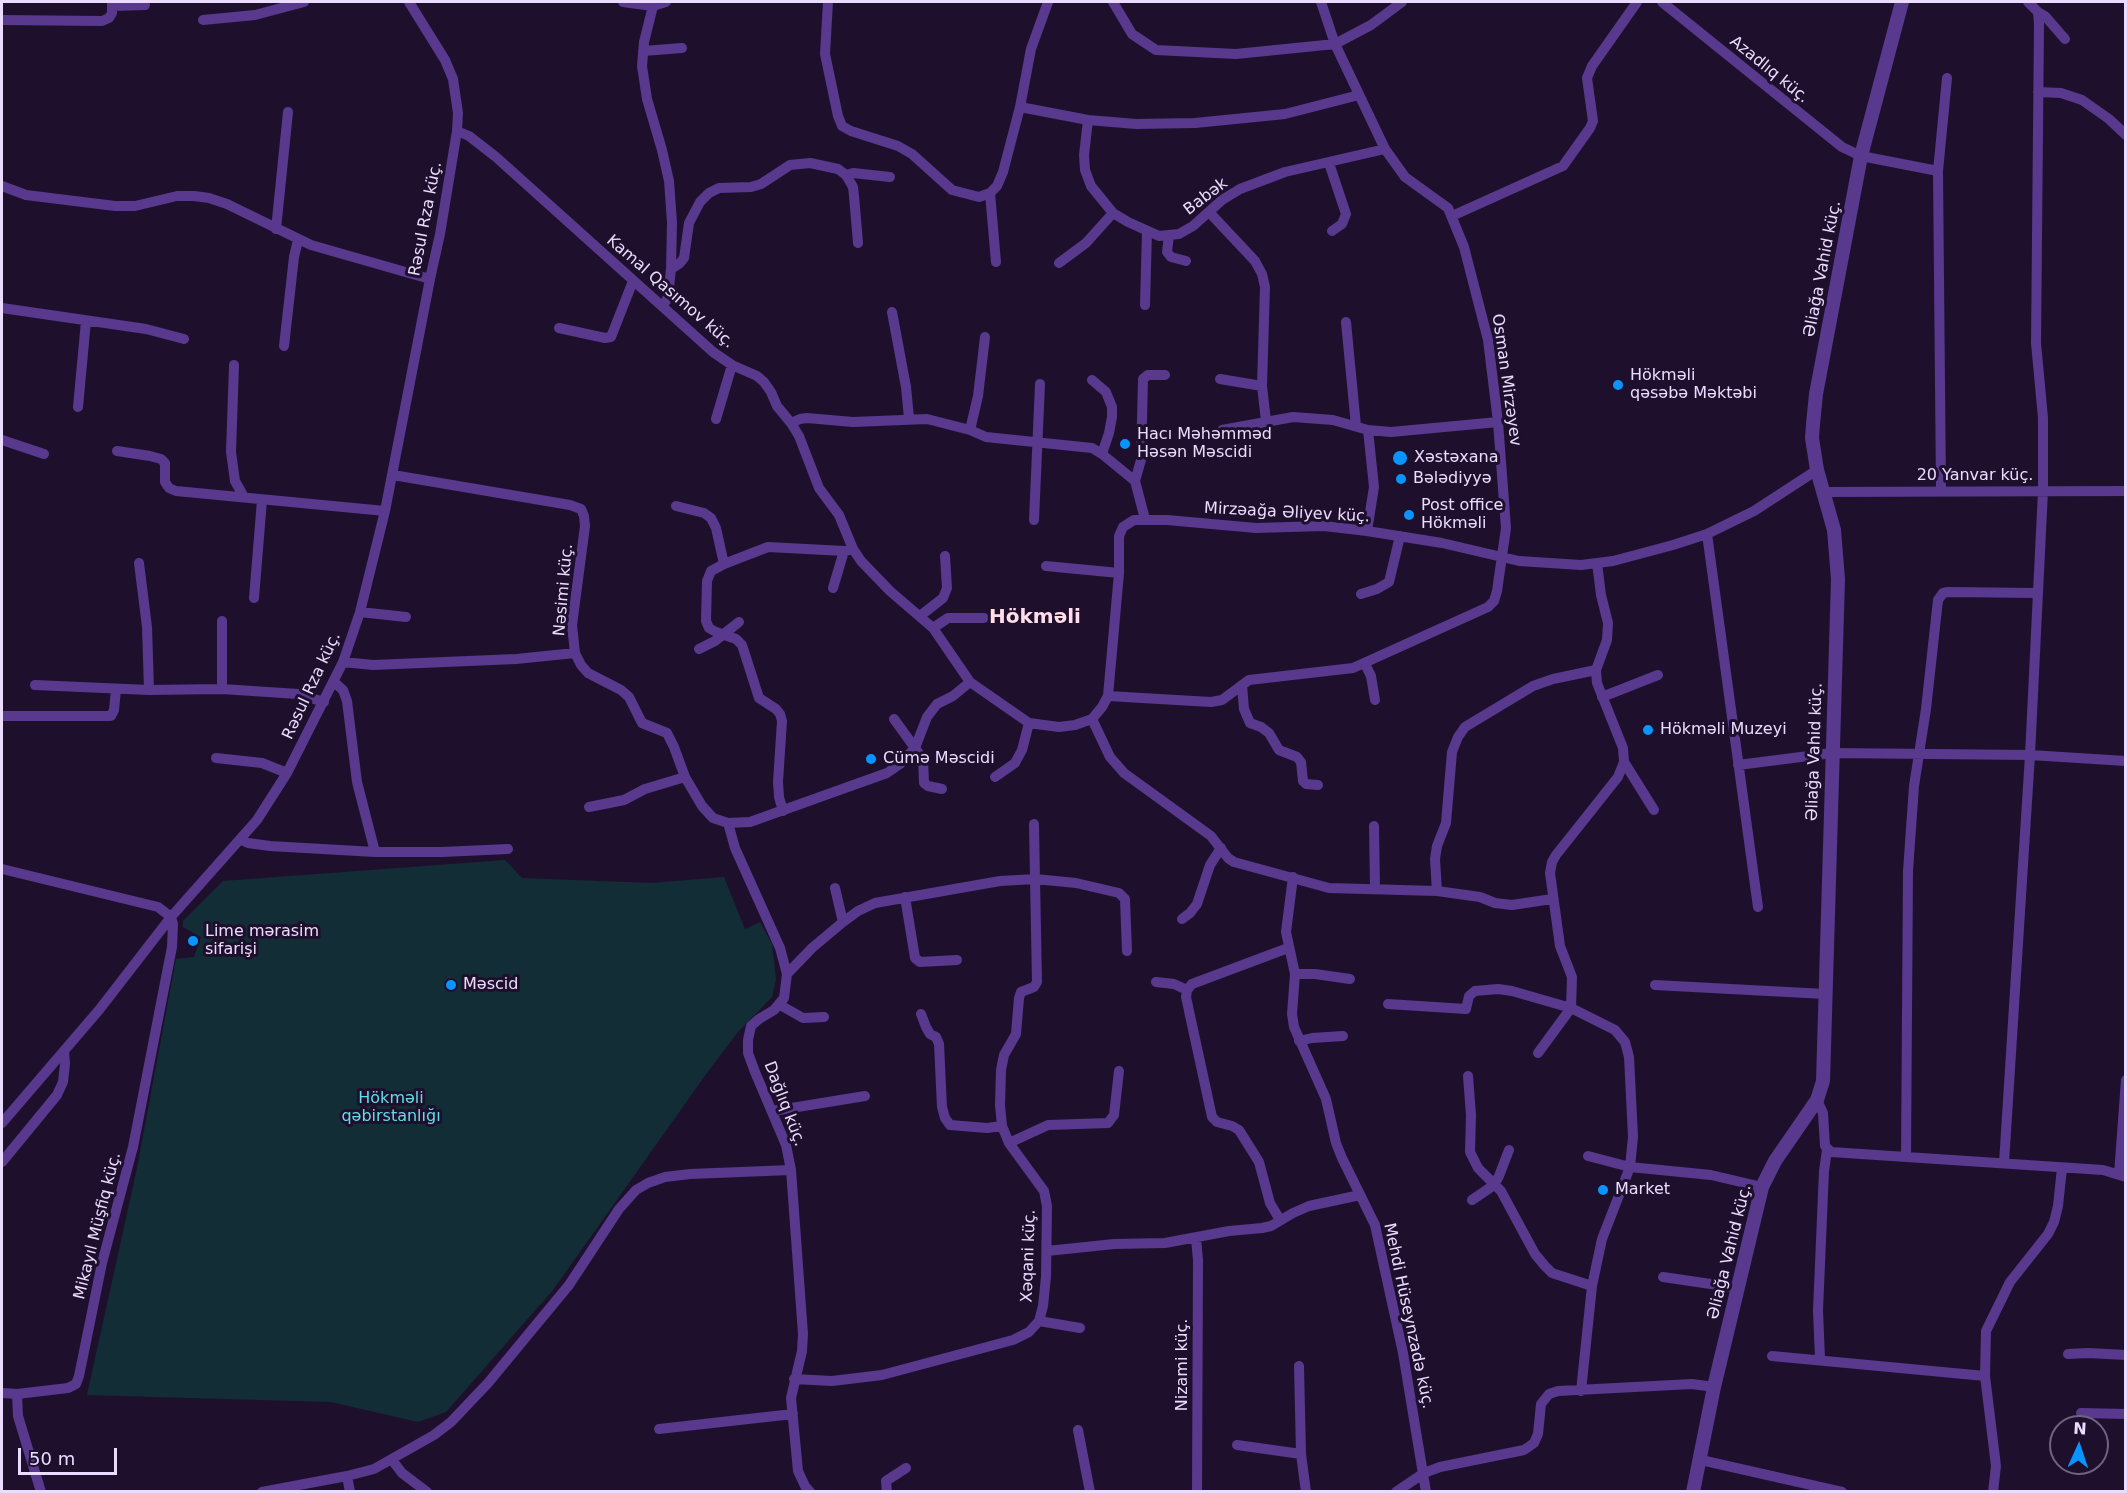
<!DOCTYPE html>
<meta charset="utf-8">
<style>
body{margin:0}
#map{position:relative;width:2127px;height:1493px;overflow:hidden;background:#1e102d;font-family:"DejaVu Sans",sans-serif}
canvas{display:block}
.frame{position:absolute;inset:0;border:3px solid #ebdcff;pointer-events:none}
.north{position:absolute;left:2049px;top:1415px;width:60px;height:60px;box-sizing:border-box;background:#1e102d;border:2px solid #706281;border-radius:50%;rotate:3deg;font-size:16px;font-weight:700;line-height:24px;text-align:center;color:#ebdcff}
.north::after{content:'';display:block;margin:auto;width:21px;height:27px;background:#0895ff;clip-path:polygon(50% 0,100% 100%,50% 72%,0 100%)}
.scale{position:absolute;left:18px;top:1448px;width:99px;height:27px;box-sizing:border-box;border:3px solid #ebdcff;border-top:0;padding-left:8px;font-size:18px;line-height:21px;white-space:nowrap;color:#ebdcff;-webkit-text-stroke:4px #1e102d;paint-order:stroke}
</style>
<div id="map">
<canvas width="2127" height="1493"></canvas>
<div class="frame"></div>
<div class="north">N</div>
<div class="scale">50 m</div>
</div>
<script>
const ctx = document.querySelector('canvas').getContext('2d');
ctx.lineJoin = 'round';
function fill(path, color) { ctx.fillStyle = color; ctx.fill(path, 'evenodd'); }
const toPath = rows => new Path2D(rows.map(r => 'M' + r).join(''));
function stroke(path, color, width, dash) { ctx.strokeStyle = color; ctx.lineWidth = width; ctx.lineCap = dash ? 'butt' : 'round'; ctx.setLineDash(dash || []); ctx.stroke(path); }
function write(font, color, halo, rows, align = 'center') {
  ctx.font = font + ' "DejaVu Sans",sans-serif'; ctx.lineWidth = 6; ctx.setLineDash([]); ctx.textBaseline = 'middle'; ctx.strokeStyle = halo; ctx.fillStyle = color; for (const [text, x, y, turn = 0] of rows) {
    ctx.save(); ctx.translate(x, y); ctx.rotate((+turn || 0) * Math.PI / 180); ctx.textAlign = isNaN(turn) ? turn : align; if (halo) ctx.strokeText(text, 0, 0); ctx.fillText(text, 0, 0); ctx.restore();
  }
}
fill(toPath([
 [505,860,522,878,651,883,724,877,745,929,760,922,772,944,776,979,772,997,738,1032,709,1070,553,1290,446,1412,418,1422,331,1402,87,1395,137,1168,176,959,194,957,201,937,183,927,183,921,223,881]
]), '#132d37');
stroke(toPath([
 [623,2,653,6,666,2],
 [828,2,825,54,838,116,842,126,851,131,898,146,912,154,952,190,979,197,990,193],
 [1113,2,1132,34,1156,50,1236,54,1335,44,1371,25,1402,2],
 [1662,2,1842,147,1861,156,1938,171],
 [113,6,145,5],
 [653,6,644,42,642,66,647,99,662,150,669,181,672,222,671,269,668,297,663,306],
 [2038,12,2045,16,2065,39],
 [2,20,102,21,109,18,112,13,112,2],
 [203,20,255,15,304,2],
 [643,51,682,48],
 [2038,92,2061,93,2082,100,2109,119,2126,135],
 [1020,107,1088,120,1136,124,1195,123,1285,114,1359,95],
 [1088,120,1084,155,1085,170,1091,186,1113,213,1128,222,1159,236,1179,234,1193,226,1222,200,1240,189,1285,172,1385,149],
 [457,131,469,136,496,157,713,352,732,365,757,376,764,382,771,392,777,406,791,423,799,436,819,488,839,515,853,549,861,561,890,591,933,628,970,682,1029,723,1059,727,1075,725,1092,719,1102,707,1108,696,1119,573,1119,536,1123,527,1134,520,1167,520,1256,528,1324,526,1367,531,1442,543,1519,561,1581,565,1613,561,1673,545,1707,534,1754,511,1817,470],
 [1329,163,1346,214,1342,224,1332,231],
 [846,175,853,173,890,177],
 [2,186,26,195,115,206,135,206,177,196,194,196,209,198,227,204,311,245,430,279],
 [1209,212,1255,261,1262,274,1265,287,1262,386,1266,421],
 [1452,216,1563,166,1590,128,1593,121,1587,78,1592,66,1637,2],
 [276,229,288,112],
 [1169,235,1167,252,1171,257,1186,261],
 [996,262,990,193,997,186,1003,172,1020,107,1031,49,1048,2],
 [1059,263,1086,243,1113,213],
 [671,269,680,263,684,258,689,223,700,202,709,193,719,188,751,187,761,184,790,165,810,163,838,169,846,175,853,187,854,196,858,243],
 [1145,305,1147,231],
 [2,308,146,329,184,339],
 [892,312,906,387,909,418],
 [1346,322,1356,426],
 [559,328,605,338,611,337,633,281],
 [284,346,294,257,298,240],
 [234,365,231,452,235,481,244,497],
 [1220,379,1262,386],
 [1092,380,1106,392,1112,407,1112,417,1109,433,1102,454],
 [78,407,86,321],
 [716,419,732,365],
 [791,423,800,419,807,418,853,422,927,419,970,430,986,437,1092,448,1102,454,1135,481,1145,519],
 [970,430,978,396,985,337],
 [1222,430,1293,417,1333,420,1368,430,1391,432,1498,422],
 [2,440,44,454],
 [117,451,150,456,161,459,165,463,165,482,169,488,176,491,385,511],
 [393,475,570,505,581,509,584,516,585,526,572,625,575,653,581,665,588,673,621,690,629,697,642,723,667,733,674,747,685,777,702,806,713,818,728,823,750,822,887,773,900,764,915,748,927,717,937,704,953,696,970,682],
 [1135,481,1141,460,1143,379,1148,375,1165,375],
 [1941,491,1938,171,1947,78],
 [1824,492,2126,491],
 [676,506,704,513,711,518,716,528,724,564],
 [1034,520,1040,384],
 [1367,531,1374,487,1368,430],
 [1707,534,1758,907],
 [139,563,147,627,149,690],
 [1046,566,1119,573],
 [833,588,844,551],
 [1361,594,1377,589,1389,582,1400,536],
 [254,598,262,500],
 [360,612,406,617],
 [920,616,943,598,947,588,945,556],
 [933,628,948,618,984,618],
 [699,649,715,641,739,622],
 [343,662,373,665,516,659,575,653],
 [1365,664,1371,676,1375,700],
 [334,682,343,690,347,701,357,782,375,852],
 [35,685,149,690,222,689,298,694,324,702],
 [1242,685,1244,709,1250,723,1261,727,1269,733,1279,750,1297,757,1301,762,1303,781,1306,784,1318,785],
 [222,689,222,621],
 [1108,696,1211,702,1222,700,1249,680,1353,668,1488,607,1494,601,1497,591,1506,528,1498,422,1488,340,1464,247,1448,208,1405,177,1385,149,1335,44,1321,2],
 [1602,697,1658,675],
 [2,716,111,716,114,710,116,689],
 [894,719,923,759,924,783,928,786,942,789],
 [1092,719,1110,757,1124,773,1211,836,1228,858,1234,862,1329,888,1437,891,1480,897,1495,903,1512,905,1552,899],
 [216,758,262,763,287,773],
 [1624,762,1654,810],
 [1738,765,1832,753,2030,755,2126,761],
 [995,777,1015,763,1022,750,1029,723],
 [589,807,624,800,645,789,685,777],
 [783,811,779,797,778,782,782,721,780,714,776,709,759,698,742,645,736,639,716,632,709,628,706,621,707,581,711,571,724,564,768,547,844,551,853,549],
 [728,823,735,848,780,948,787,974,784,998,774,1010,759,1019,751,1026,748,1040,748,1053,755,1072,786,1145,791,1170,803,1334,802,1351,791,1398,798,1471,805,1486,810,1492],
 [1034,824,1035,879,1076,883,1119,893,1125,899,1127,951],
 [1374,826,1375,889],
 [241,840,248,843,270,846,375,852,442,852,508,849],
 [2,869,158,907,171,917,173,924,172,947,133,1147,102,1263,79,1376,76,1384,68,1388,17,1394,18,1416,41,1492],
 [1293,877,1286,932,1295,974,1292,1014,1294,1027,1326,1099,1336,1143,1342,1158,1375,1225,1403,1353,1426,1492],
 [835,888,843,922],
 [1437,891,1435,859,1437,846,1446,823,1452,752,1458,737,1465,727,1533,686,1553,679,1596,670],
 [905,897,915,958,920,962,957,960],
 [1182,919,1190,913,1197,904,1210,865,1221,848],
 [787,974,812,948,843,922,858,911,875,903,1000,881,1035,879,1037,982,1034,987,1021,992,1019,998,1016,1034,1004,1055,1001,1070,1000,1105,1002,1126,1009,1143,1044,1191,1047,1206,1046,1277,1043,1306,1039,1321,1029,1332,1013,1340,882,1375,832,1381,794,1379],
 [1295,974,1315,974,1350,979],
 [1156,982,1174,984,1187,990],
 [1655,985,1825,994],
 [1388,1004,1466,1009,1469,996,1475,991,1498,989,1512,991,1571,1008,1538,1053],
 [780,1005,803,1018,824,1017],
 [921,1014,926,1027,930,1034,936,1037,939,1044,942,1107,945,1118,950,1125,987,1128,1002,1126],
 [1299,1041,1312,1038,1343,1036],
 [1468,1076,1471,1115,1470,1152,1478,1168,1501,1191,1535,1254,1545,1266,1552,1273,1592,1286],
 [1817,1100,1823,1113,1825,1146,1831,1152,2103,1170,2126,1177],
 [773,1111,865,1096],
 [2,1123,99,1010,171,917,257,820,287,773,343,662,360,612,385,511,430,279,440,234,457,131,458,113,453,79,445,60,409,2],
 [1009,1143,1048,1125,1108,1123,1114,1115,1119,1071],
 [1588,1156,1630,1167,1711,1175,1762,1187],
 [1906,1157,1908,871,1914,786,1926,709,1938,600,1943,593,1948,592,2037,593],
 [2,1162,57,1095,63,1082,65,1064,64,1051],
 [2004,1163,2030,755,2043,491,2043,418,2036,343,2039,24,2038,12,2028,2],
 [2119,1174,2126,1080],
 [1472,1200,1494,1185,1499,1176,1509,1150],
 [1280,1220,1270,1203,1259,1162,1239,1130,1232,1126,1217,1122,1212,1117,1186,997,1187,990,1192,984,1288,948],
 [1196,1238,1198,1260,1197,1492],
 [1047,1251,1114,1244,1165,1243,1229,1231,1262,1228,1271,1226,1293,1213,1309,1206,1360,1195],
 [1663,1277,1738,1288],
 [1039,1321,1080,1328],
 [2068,1354,2088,1353,2126,1355],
 [1772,1356,1985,1376],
 [1820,1359,1818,1310,1824,1171,1827,1150],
 [1299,1366,1301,1454,1306,1492],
 [1581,1391,1592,1286,1602,1239,1630,1167,1633,1137,1629,1057,1625,1042,1615,1030,1571,1008,1572,977,1560,946,1550,873,1552,862,1556,855,1618,777,1624,762,1623,748,1597,683,1596,670,1607,640,1608,623,1601,595,1597,563],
 [2,1393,17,1394],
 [2081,1413,2126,1414],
 [659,1429,793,1414],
 [1078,1430,1090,1492],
 [1237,1445,1301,1454],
 [392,1460,402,1473,427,1492],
 [1701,1460,1842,1492],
 [347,1476,350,1492],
 [262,1492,347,1476,374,1469,434,1435,451,1422,488,1383,569,1285,619,1209,636,1190,648,1183,665,1177,690,1174,791,1170],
 [887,1492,886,1481,906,1468],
 [1396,1492,1424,1473,1440,1467,1524,1450,1534,1443,1538,1434,1541,1404,1549,1394,1558,1391,1692,1384,1714,1387],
 [1993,1492,1996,1466,1985,1376,1986,1331,2010,1282,2048,1234,2054,1222,2058,1206,2062,1168]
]), '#58398e', 10);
stroke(toPath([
 [1693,1492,1714,1387,1762,1187,1775,1161,1817,1100,1823,1081,1838,579,1834,530,1817,470,1812,438,1813,424,1816,394,1861,156,1902,2]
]), '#58398e', 14);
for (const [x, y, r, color] of [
 [1618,385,6,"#0895ff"],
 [1125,444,6,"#0895ff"],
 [1400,458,8,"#0895ff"],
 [1401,479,6,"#0895ff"],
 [1409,515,6,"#0895ff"],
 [1648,730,6,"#0895ff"],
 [871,759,6,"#0895ff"],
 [193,941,6,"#0895ff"],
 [451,985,6,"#0895ff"],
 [1603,1190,6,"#0895ff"]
]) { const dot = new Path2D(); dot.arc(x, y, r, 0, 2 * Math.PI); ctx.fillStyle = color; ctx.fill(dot); stroke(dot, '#1e102d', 2); }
write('16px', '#ebdcff', '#1e102d', [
 ["Azadlıq küç.",1769,70,39],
 ["Babək",1206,197,-37],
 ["Rəsul Rza küç.",426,219,-79],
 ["Əliağa Vahid küç.",1823,269,-79],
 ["Kamal Qasımov küç.",670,292,41],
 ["Osman Mirzəyev",1506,380,82],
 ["20 Yanvar küç.",1975,476],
 ["Mirzəağa Əliyev küç.",1287,513,3],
 ["Nəsimi küç.",564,590,-85],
 ["Rəsul Rza küç.",312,686,-65],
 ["Əliağa Vahid küç.",1815,752,-88],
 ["Dağlıq küç.",784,1104,69],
 ["Mikayıl Müşfiq küç.",98,1226,-76],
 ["Əliağa Vahid küç.",1730,1252,-76],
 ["Xəqani küç.",1029,1256,-88],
 ["Mehdi Hüseynzadə küç.",1408,1316,78],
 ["Nizami küç.",1183,1365,-90]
]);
write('16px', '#ebdcff', '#1e102d', [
 ["Hökməli",1630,376],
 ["qəsəbə Məktəbi",1630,394],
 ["Hacı Məhəmməd",1137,435],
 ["Həsən Məscidi",1137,453],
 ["Xəstəxana",1414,458],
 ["Bələdiyyə",1413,479],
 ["Post office",1421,506],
 ["Hökməli",1421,524],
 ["Hökməli Muzeyi",1660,730],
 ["Cümə Məscidi",883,759],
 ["Lime mərasim",205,932],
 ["sifarişi",205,950],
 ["Məscid",463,985],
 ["Market",1615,1190]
], 'left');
write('16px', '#60dde7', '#1e102d', [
 ["Hökməli",391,1099],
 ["qəbirstanlığı",391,1117]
]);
write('bold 20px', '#ffdee8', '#1e102d', [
 ["Hökməli",1035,618]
]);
</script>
